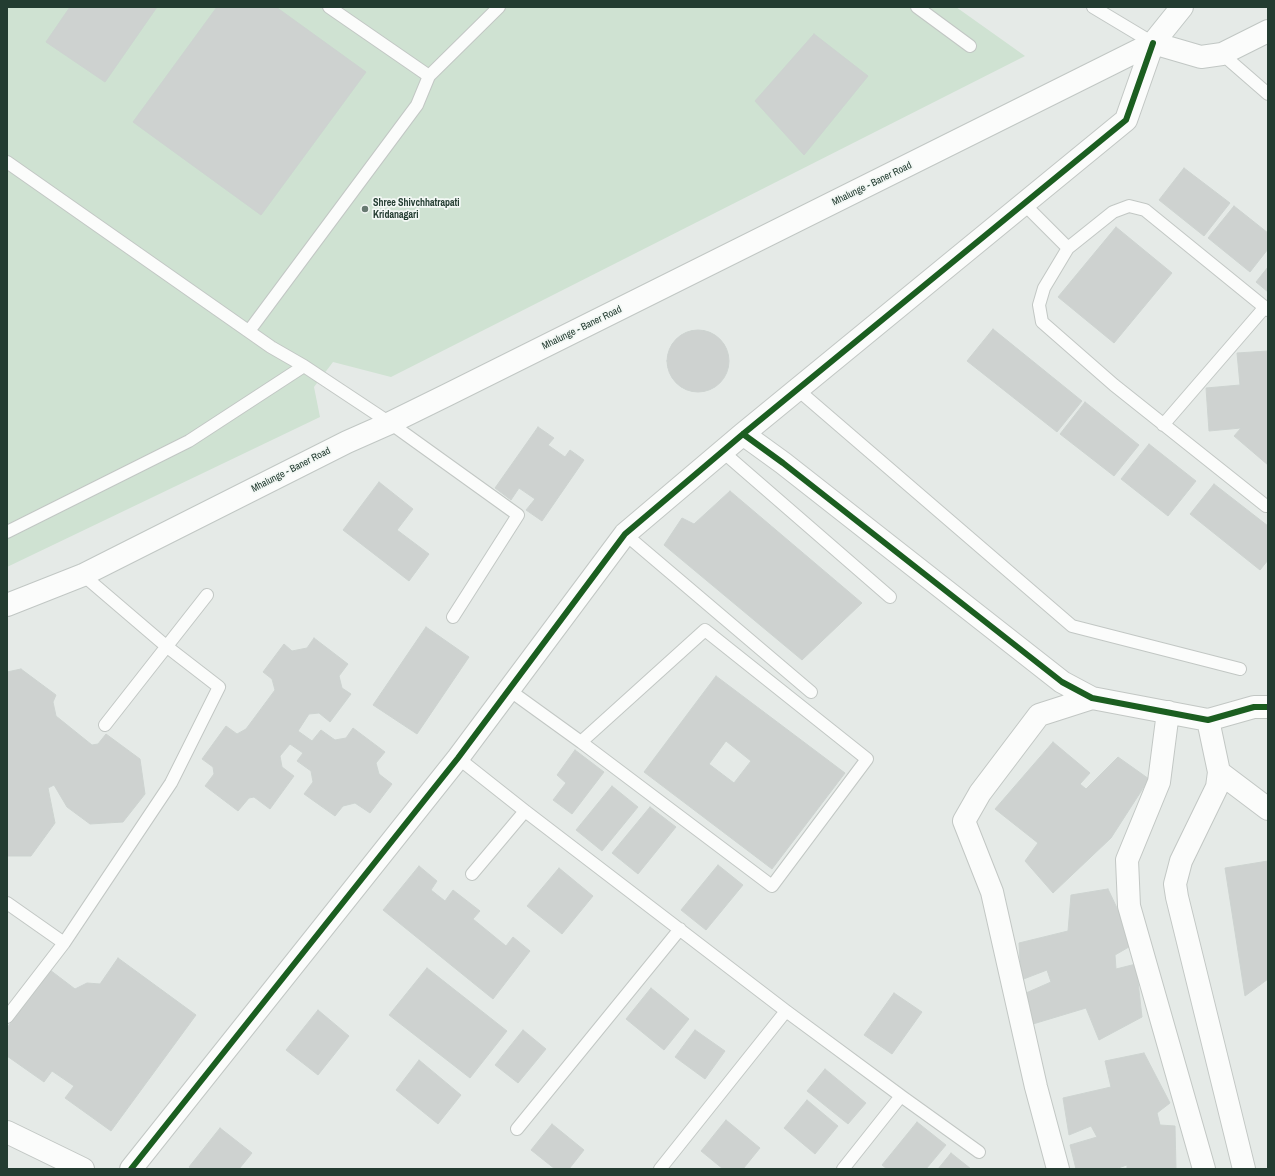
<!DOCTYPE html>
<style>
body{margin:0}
#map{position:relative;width:1275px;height:1176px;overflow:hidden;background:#e5eae7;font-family:"Archivo Narrow",sans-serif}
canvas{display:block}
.frame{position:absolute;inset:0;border:8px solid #233c31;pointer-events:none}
</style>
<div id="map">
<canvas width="1275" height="1176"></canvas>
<div class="frame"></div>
</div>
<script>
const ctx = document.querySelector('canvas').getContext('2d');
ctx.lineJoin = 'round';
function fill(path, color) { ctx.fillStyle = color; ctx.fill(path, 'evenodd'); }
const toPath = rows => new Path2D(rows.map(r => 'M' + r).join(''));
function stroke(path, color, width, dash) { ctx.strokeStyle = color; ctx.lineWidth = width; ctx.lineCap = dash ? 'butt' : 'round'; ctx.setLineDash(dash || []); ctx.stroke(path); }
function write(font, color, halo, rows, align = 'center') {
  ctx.font = font + ' "Archivo Narrow",sans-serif'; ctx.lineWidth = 3.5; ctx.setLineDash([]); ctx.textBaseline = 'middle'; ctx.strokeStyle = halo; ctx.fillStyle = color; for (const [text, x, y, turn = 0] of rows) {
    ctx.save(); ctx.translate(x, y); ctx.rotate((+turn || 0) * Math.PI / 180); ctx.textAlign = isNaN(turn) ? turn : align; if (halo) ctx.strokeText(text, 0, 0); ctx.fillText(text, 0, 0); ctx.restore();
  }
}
fill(toPath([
 [7,7,956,7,1025,56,391,377,333,362,314,387,320,417,7,567]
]), '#cfe2d2');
const building = toPath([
 [70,7,157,7,105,82,46,42,70,7],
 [217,7,276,7,366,72,261,215,133,122,217,7],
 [814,34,868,76,804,155,755,101,814,34],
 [1184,168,1230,203,1204,236,1159,200,1184,168],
 [1234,206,1268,233,1268,249,1250,272,1208,238,1234,206],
 [1116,227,1172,273,1114,343,1058,297,1116,227],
 [1268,267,1268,292,1256,282,1268,267],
 [993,329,1082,401,1057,432,967,361,993,329],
 '667 361a31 31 0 1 1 62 0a31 31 0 1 1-62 0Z',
 [1268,351,1268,465,1234,436,1241,428,1209,431,1206,388,1240,385,1237,353,1268,351],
 [1085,402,1139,445,1114,476,1060,434,1085,402],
 [538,427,554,438,548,445,565,457,570,450,584,460,542,521,526,510,535,499,519,488,511,500,495,488,538,427],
 [1149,444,1196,481,1168,516,1121,479,1149,444],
 [379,482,413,509,397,530,429,554,409,581,343,530,379,482],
 [1214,484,1268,526,1268,560,1260,570,1190,514,1214,484],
 [730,491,862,603,802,660,664,545,682,518,694,524,730,491],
 [426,627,469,657,417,734,373,705,426,627],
 [314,638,348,664,339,676,342,688,351,694,330,722,319,713,309,714,298,731,312,741,321,730,335,740,346,738,353,728,385,752,376,763,379,774,392,784,370,813,355,803,343,806,335,816,304,794,313,782,311,771,297,761,303,753,290,744,280,756,282,767,294,776,270,809,254,797,249,798,238,811,205,786,214,774,213,767,202,759,226,726,237,734,246,729,275,690,272,679,263,672,284,644,292,651,307,648,314,638],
 [21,669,56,695,53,702,56,716,92,745,98,744,106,734,140,759,145,794,123,822,90,824,67,807,54,785,48,788,55,823,31,856,7,856,7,672,21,669],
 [716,676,845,773,772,869,644,772,716,676],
 [726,741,751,761,734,783,709,764,726,741],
 [1053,742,1090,773,1080,784,1086,789,1118,757,1149,779,1111,838,1053,893,1025,861,1038,843,995,809,1053,742],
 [575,750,604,772,572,814,553,800,566,783,557,775,575,750],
 [612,786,638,807,602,851,576,830,612,786],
 [650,807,676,827,638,874,612,853,650,807],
 [1268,861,1268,979,1245,996,1225,868,1268,861],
 [718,865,743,885,706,930,681,910,718,865],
 [419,866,437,881,431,890,445,901,453,890,480,911,473,919,506,946,513,937,530,951,493,999,383,910,419,866],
 [559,868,593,896,562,934,527,906,559,868],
 [1108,889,1134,944,1115,955,1116,969,1136,964,1142,1017,1099,1040,1086,1008,1033,1024,1026,993,1051,982,1047,970,1021,980,1019,943,1068,931,1071,895,1108,889],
 [118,958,196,1015,111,1131,65,1098,74,1086,52,1071,44,1082,7,1056,7,1028,50,970,75,989,87,983,100,984,118,958],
 [427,968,507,1031,470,1078,389,1015,427,968],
 [651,988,689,1019,664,1050,626,1019,651,988],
 [894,993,922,1012,892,1054,864,1035,894,993],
 [318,1010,349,1036,318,1075,286,1050,318,1010],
 [523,1030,546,1049,518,1083,495,1065,523,1030],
 [695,1030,725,1051,705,1079,675,1057,695,1030],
 [1144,1053,1170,1103,1157,1113,1160,1125,1175,1126,1176,1169,1127,1169,1127,1165,1115,1169,1076,1169,1070,1145,1097,1137,1091,1126,1069,1135,1063,1098,1111,1087,1105,1061,1144,1053],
 [419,1060,461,1095,438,1124,396,1090,419,1060],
 [825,1069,866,1103,848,1124,807,1091,825,1069],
 [807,1100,838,1126,815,1154,784,1128,807,1100],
 [726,1120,760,1148,743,1169,723,1169,701,1151,726,1120],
 [917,1122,946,1145,926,1169,887,1169,882,1165,917,1122],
 [552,1124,584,1150,569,1169,555,1169,531,1150,552,1124],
 [220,1128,252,1153,239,1169,192,1169,189,1167,220,1128],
 [951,1153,971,1169,938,1169,951,1153]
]);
fill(building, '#ced2d0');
stroke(building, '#cdd3d0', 1);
const service = toPath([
 [329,7,429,76],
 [917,7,970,46],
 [1093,7,1153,43],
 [1222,54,1268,94],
 [7,162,271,347,304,366,390,423,518,515,453,617],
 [1024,204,1068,248,1113,212,1129,206,1145,210,1268,310],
 [1068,248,1044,288,1039,305,1042,322,1114,385,1266,506],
 [249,331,417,105,429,76,499,7],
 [798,390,1072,626,1240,669],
 [1163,425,1265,307],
 [723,452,890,597],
 [7,532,189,441,304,366],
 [625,534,811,692],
 [509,690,581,742,705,630,867,759,772,886,581,742],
 [105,725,207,595],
 [458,758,525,811,786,1011,901,1096,843,1169],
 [472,874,525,811],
 [7,903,64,943],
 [7,1017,64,943,171,783,219,687,166,646,83,575],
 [901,1096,979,1152],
 [517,1129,680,929],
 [660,1169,786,1011]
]);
const minor = toPath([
 [743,434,783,463,1062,682,1092,698,1208,720,1254,707,1268,707],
 [1168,712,1159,782,1127,860,1129,906,1204,1169],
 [1208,720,1219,772,1217,787,1181,861,1175,884,1177,897,1244,1169],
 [1219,772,1268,809],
 [7,1132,83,1169],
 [131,1169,458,758,625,534,743,434,1126,120,1153,43],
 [1058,1169,1036,1087,992,892,964,821,980,793,1039,715,1092,698]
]);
const secondary = toPath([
 [1153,43,1201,57,1222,54,1268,31],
 [7,605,83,575,347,442,390,423,447,395,1153,43,1182,7]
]);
stroke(service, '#c2c7c4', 14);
stroke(minor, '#c2c7c4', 24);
stroke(secondary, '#c1c7c4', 24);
stroke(service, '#fbfcfb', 12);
stroke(minor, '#fbfcfb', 22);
stroke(secondary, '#fbfcfb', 22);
stroke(toPath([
 [743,434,783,463,1062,682,1092,698,1208,720,1254,707,1268,707],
 [131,1169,458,758,625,534,743,434,1126,120,1153,43]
]), '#1b5e20', 6);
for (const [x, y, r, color] of [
 [365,209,4,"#677971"]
]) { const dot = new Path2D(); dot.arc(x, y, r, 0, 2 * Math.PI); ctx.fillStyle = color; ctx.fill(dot); stroke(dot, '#f3f8f5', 1.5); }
write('10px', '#233c31', '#f3f8f5', [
 ["Mhalunge - Baner Road",872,184,-26],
 ["Mhalunge - Baner Road",582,328,-26],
 ["Mhalunge - Baner Road",291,470,-27]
]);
write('bold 10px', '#233c31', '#f3f8f5', [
 ["Shree Shivchhatrapati",373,203],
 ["Kridanagari",373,215]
], 'left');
</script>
